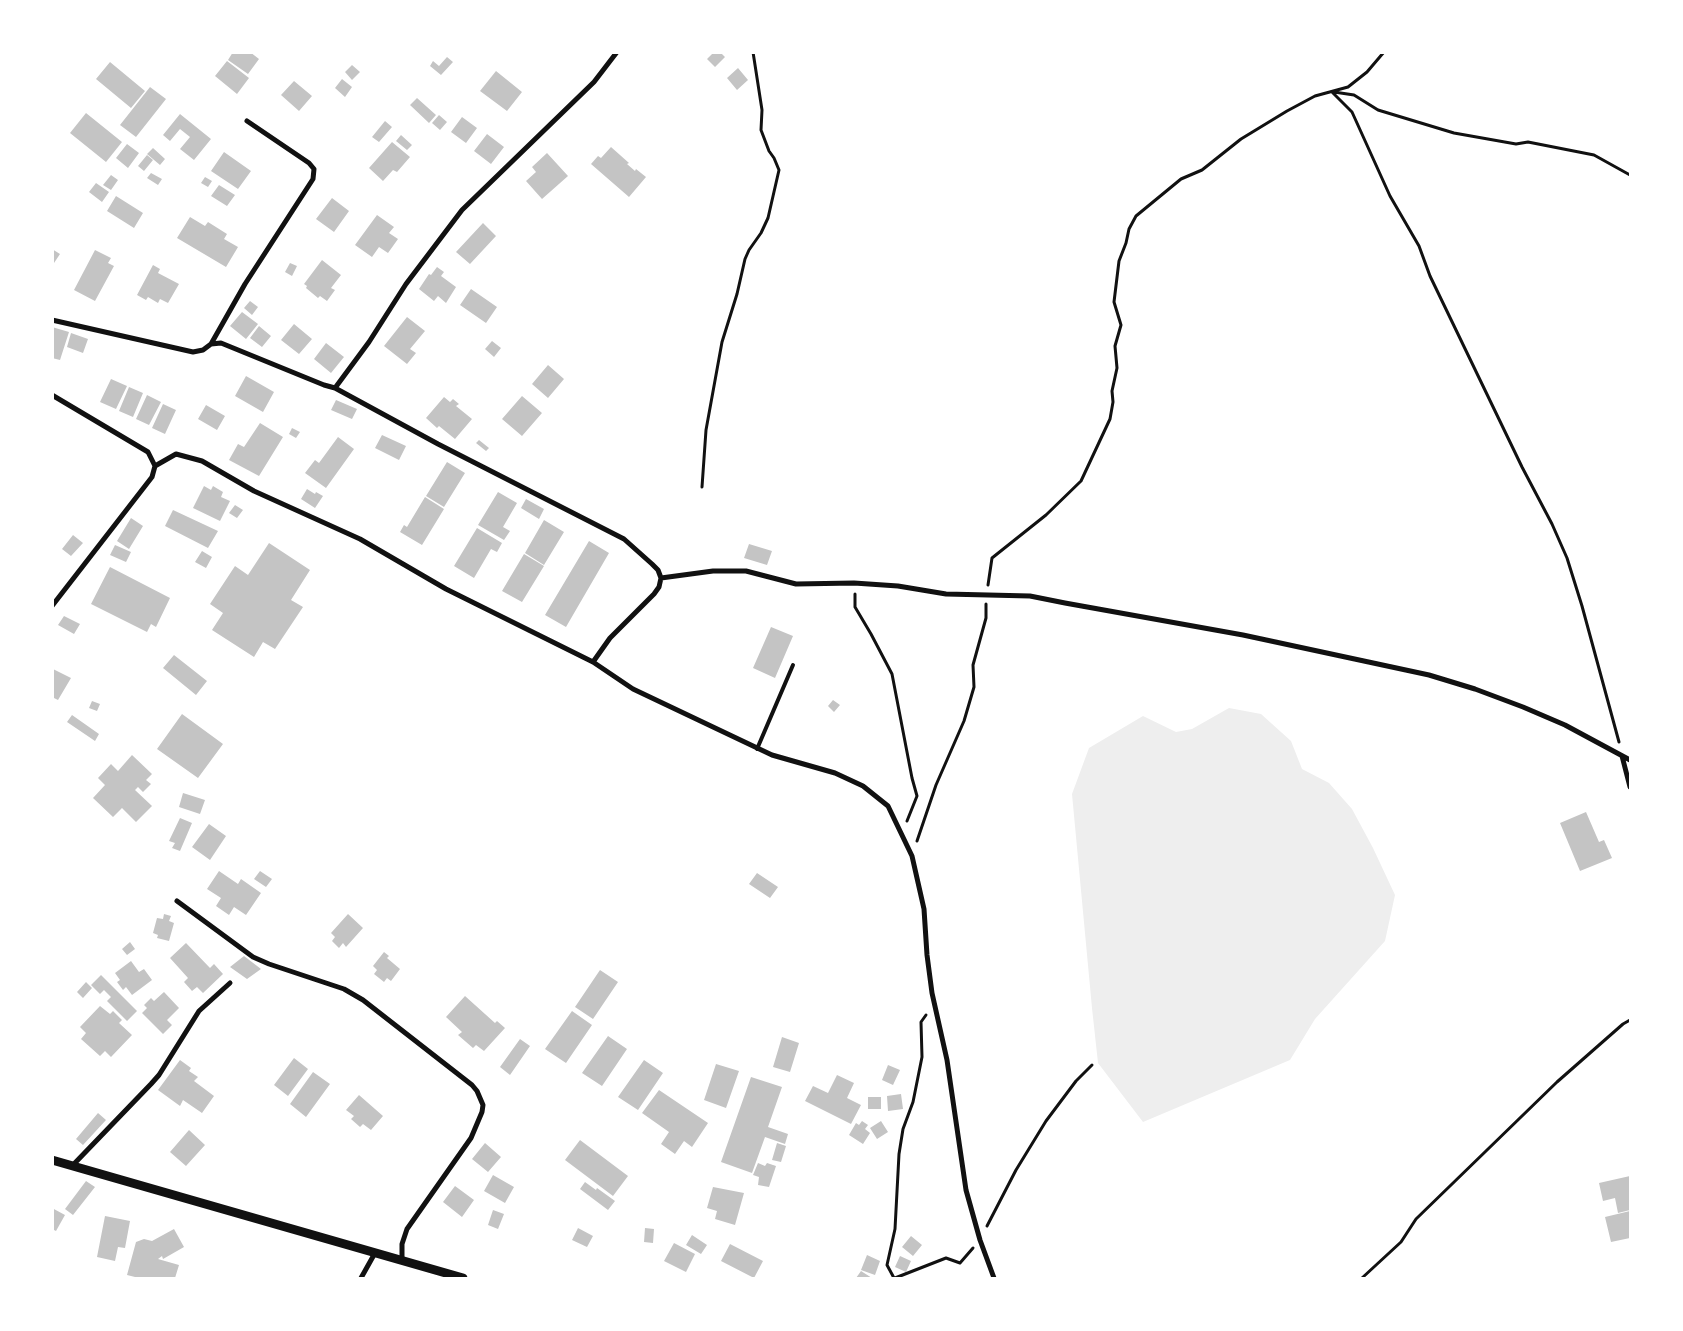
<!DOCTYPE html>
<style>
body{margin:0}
#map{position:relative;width:1683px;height:1331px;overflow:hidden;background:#fff;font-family:Barlow,sans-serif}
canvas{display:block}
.frame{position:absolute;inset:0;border:54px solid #fff;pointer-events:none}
</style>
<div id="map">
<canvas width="1683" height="1331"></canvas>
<div class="frame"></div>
</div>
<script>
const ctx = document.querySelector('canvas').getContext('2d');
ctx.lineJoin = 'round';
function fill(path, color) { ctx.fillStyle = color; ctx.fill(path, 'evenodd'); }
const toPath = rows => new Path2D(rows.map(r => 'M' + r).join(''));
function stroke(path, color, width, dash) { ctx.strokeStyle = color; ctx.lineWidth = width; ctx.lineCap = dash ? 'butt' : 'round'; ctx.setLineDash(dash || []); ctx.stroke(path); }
fill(toPath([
 [1229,708,1261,714,1291,741,1302,769,1329,783,1352,809,1373,848,1395,895,1385,941,1315,1019,1290,1060,1143,1122,1098,1063,1092,1008,1072,794,1089,748,1143,716,1176,732,1192,729]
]), '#eee');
fill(toPath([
 [233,52,250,52,259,59,248,74,228,60],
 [714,52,720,52,725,57,715,67,707,59],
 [447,57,453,62,441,75,430,66,433,61,439,66],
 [227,61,249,78,237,94,215,76],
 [110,62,145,91,131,108,96,79],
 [352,65,360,72,352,80,345,72],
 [738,68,748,80,737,90,727,78],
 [496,71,522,92,507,111,480,91],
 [342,79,352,87,345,97,335,88],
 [294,81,312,96,299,111,281,95],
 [150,87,166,99,136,137,120,125],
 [417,98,436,115,429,123,410,105],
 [86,113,122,142,106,162,70,133],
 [180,114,211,139,194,160,180,149,190,137,180,129,170,141,163,135],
 [439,115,447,122,440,130,432,123],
 [462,117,477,128,466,143,451,132],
 [385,121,392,127,379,142,372,137],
 [487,134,504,147,491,164,474,151],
 [401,135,412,145,407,150,396,141],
 [392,142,410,157,397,172,393,170,383,181,369,168],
 [127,144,139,153,128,168,116,158],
 [611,147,629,163,627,164,635,171,636,169,646,177,629,197,591,164,598,156,601,158],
 [153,148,165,159,160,165,147,154],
 [224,152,251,171,238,189,211,171],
 [547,153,568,176,542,199,526,181,536,172,532,167],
 [147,155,153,160,144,171,138,166],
 [151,173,162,179,158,185,147,178],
 [111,175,118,180,111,190,103,185],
 [205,177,212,181,208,187,201,183],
 [96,183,109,192,102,202,89,192],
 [219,185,235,195,227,206,211,196],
 [116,196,143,213,134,228,107,211],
 [332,198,349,211,334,232,316,219],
 [377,215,394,227,389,233,398,239,388,253,379,247,372,257,355,245],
 [190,217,205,226,208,222,227,234,224,239,238,247,226,267,177,238],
 [483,223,496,236,470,264,456,252],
 [52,249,60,254,52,266],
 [95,250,111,258,108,263,114,266,95,301,74,290],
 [322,260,341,275,331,288,335,290,327,301,320,296,318,298,306,288,307,286,304,284],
 [290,263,297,266,292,276,285,272],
 [153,265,160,269,158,273,179,284,168,303,160,299,158,303,148,297,146,300,137,295],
 [437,267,444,272,441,276,456,287,446,303,438,296,434,301,419,289,429,274,431,275],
 [471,289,497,307,486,323,460,305],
 [250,301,258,307,252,315,244,308],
 [242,312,258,324,246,339,230,326],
 [407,317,425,331,410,349,416,353,407,364,384,346],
 [294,324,312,339,299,354,281,340],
 [259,326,271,336,262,347,250,338],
 [52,327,69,332,60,360,52,358],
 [71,333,88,339,83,353,67,347],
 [492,341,501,348,494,357,485,349],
 [326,343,344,357,331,373,314,359],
 [548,365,564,379,548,398,532,384],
 [246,376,274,392,263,412,235,396],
 [111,379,127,386,116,409,100,402],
 [129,387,143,393,133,417,119,411],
 [147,395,161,402,149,425,136,419],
 [522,396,542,413,522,436,502,419],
 [444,397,450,402,453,399,459,404,456,406,472,419,455,439,439,426,437,428,426,418],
 [336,400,357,409,352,419,331,410],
 [163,404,176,410,165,434,152,428],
 [206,405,225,416,217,430,198,419],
 [260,423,283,437,259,476,229,460,238,444,244,447],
 [292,428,300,432,296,438,289,434],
 [382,435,406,446,399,460,375,448],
 [338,437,354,449,326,488,305,473,315,460,319,463],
 [479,440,489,448,486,451,476,443],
 [447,462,465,473,444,507,426,496],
 [204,486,211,490,213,486,223,492,221,497,230,501,220,521,193,508],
 [307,489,315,494,316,492,323,496,315,508,301,499],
 [498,492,517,503,503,527,510,531,504,540,478,525],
 [425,497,444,509,422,545,400,532,404,525,407,527],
 [526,499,544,509,539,519,521,508],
 [235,505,243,510,237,518,229,513],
 [173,510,218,531,208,548,165,526],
 [131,518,143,526,129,549,117,541],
 [544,520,564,532,544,565,525,553],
 [477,528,502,543,497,552,491,549,474,578,454,566],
 [73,535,83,543,71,556,62,549],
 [589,541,609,553,566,627,545,615],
 [269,543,310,570,291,600,303,607,275,649,263,642,254,657,212,630,223,613,210,604,235,566,248,575],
 [749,544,772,551,767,565,744,558],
 [115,545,131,552,126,562,110,555],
 [202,551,212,557,206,568,195,562],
 [524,554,544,566,522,602,502,591],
 [110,567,170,598,156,627,151,624,147,632,91,604],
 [64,616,80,624,74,634,58,625],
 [771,627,793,636,775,678,753,668],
 [174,655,207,681,196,695,163,668],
 [53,669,71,678,58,700,52,697],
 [833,700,840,705,834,712,828,706],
 [92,701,100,704,97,711,89,708],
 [182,714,223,744,198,778,157,749],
 [72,715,99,734,95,741,67,722],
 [132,755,152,774,146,780,151,784,143,792,138,787,135,790,152,806,136,822,122,808,113,817,93,798,105,785,98,778,111,764,118,771],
 [183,793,205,800,200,814,179,807],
 [1586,812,1599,842,1604,840,1612,858,1580,871,1560,823],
 [180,818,192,823,180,851,172,848,175,843,169,841],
 [209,824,226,836,210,860,192,847],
 [219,871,238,884,241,879,261,893,246,915,234,907,229,915,216,906,221,898,207,889],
 [260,871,272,879,266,887,254,879],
 [757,873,778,887,770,898,749,884],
 [164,914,171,916,169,921,174,923,169,941,157,938,158,935,153,933,157,918,163,919],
 [348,914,363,928,346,947,343,943,339,948,332,941,335,937,331,933],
 [130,942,135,949,127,955,122,949],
 [186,943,210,968,214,964,223,974,203,993,197,987,192,991,184,982,188,978,170,958],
 [384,952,389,956,387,958,400,969,391,981,387,978,384,982,374,974,377,970,373,966],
 [244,956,261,969,247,979,230,967],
 [131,961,139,972,144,969,152,980,132,995,126,987,123,990,117,982,120,980,115,973],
 [600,970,618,982,593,1019,575,1007],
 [101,975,137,1011,127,1021,107,1001,111,997,104,990,100,994,91,985],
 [86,982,92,988,83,998,77,992],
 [164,992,179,1008,167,1020,172,1025,163,1034,142,1013,147,1008,144,1005,151,998,154,1001],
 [465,996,495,1023,497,1021,505,1028,484,1051,476,1045,473,1048,458,1035,462,1032,446,1017],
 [100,1006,110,1014,113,1011,122,1020,119,1023,132,1035,111,1057,105,1051,100,1056,81,1039,86,1033,80,1027],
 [572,1011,592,1025,566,1063,545,1049],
 [608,1036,627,1049,602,1086,582,1073],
 [782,1037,799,1043,790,1072,773,1067],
 [520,1039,530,1046,510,1075,500,1067],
 [294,1058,308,1069,288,1096,274,1085],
 [180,1060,191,1068,189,1071,198,1077,194,1081,214,1096,202,1113,183,1100,180,1106,158,1090],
 [644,1060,663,1073,638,1110,618,1097],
 [716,1064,739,1071,726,1108,704,1100],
 [888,1065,900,1070,893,1085,882,1080],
 [313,1072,330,1084,306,1117,290,1104],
 [837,1075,854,1083,847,1098,861,1105,851,1124,805,1101,813,1086,828,1093],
 [751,1077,782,1087,768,1127,788,1134,785,1144,765,1137,752,1173,721,1162],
 [659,1090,708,1123,692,1147,684,1141,675,1154,661,1144,669,1132,642,1113],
 [901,1094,903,1109,888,1111,887,1096],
 [359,1095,383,1116,371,1130,363,1124,360,1127,351,1119,354,1116,346,1110],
 [868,1097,881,1097,881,1109,868,1109],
 [98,1113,106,1120,83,1145,76,1139],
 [862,1121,868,1125,865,1129,870,1133,863,1144,849,1135,856,1123,859,1125],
 [881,1121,888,1132,877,1139,870,1128],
 [189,1130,205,1145,186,1166,170,1152],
 [580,1140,628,1176,613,1196,565,1160],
 [485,1143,501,1157,488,1172,472,1159],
 [777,1143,786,1146,781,1162,772,1160],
 [758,1163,765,1166,767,1163,776,1166,769,1187,758,1185,759,1177,753,1175],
 [493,1175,514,1187,505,1203,484,1191],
 [1630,1176,1630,1210,1618,1213,1615,1198,1603,1201,1599,1183],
 [86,1181,95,1187,73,1215,65,1209],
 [585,1182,596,1190,597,1188,615,1201,608,1210,580,1189],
 [455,1186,474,1200,462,1217,443,1202],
 [713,1187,744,1193,735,1225,715,1219,717,1211,707,1208],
 [52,1208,65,1215,56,1231,52,1229],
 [493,1210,504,1214,498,1229,488,1225],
 [1630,1211,1630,1238,1611,1242,1605,1217],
 [105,1216,130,1221,125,1248,118,1247,115,1261,97,1257],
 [578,1228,593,1236,587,1247,572,1240],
 [645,1228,654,1229,653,1243,644,1242],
 [174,1229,184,1247,163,1259,162,1256,158,1259,179,1265,175,1278,139,1278,127,1275,136,1242,144,1239,152,1241],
 [692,1235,707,1245,701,1254,686,1245],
 [911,1236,922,1245,913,1256,902,1247],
 [674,1243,695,1254,686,1272,664,1261],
 [730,1244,763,1261,754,1278,721,1261],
 [867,1255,880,1261,875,1275,861,1270],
 [900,1256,911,1261,906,1272,895,1267],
 [861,1271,872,1278,856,1278]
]), '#c4c4c4');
stroke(toPath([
 [1332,92,1352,112,1390,196,1419,246,1430,276,1522,467,1552,524,1567,558,1582,606,1619,742],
 [1334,92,1354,95,1378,110,1454,133,1516,144,1528,142,1594,155,1630,175],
 [702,487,706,430,722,342,737,294,745,259,749,250,761,233,768,218,779,170,774,158,769,151,761,130,762,110,753,52],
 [988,585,992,558,1046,515,1081,481,1110,419,1113,402,1112,391,1117,368,1115,346,1121,325,1114,302,1119,261,1126,243,1129,229,1136,216,1181,179,1202,170,1241,139,1287,111,1315,96,1348,87,1367,72,1384,52],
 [855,594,855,607,871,634,892,674,912,778,917,796,907,821],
 [917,841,936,785,964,721,974,687,973,665,986,618,986,604],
 [987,1226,1016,1170,1046,1121,1076,1081,1092,1065],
 [894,1278,887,1265,895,1229,899,1154,903,1129,913,1102,922,1057,921,1022,926,1015],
 [895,1278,946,1258,960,1263,973,1248],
 [1362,1278,1401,1242,1416,1219,1557,1082,1623,1024,1630,1020]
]), '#111', 3);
stroke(toPath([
 [757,749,793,665]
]), '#111', 4);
stroke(toPath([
 [52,320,193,352,203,350,211,344,221,343,324,385,335,388,369,342,406,284,462,210,594,82,617,52],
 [211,344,245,284,313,179,314,169,309,163,247,121],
 [335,388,438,444,624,539,652,564,658,570,661,578,659,587,654,594,610,638,593,662],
 [52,395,148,452,155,466,152,477,52,606],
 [155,466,176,454,202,461,254,491,360,539,446,589,593,662,633,689,772,755,835,773,863,786,888,806,912,856,924,909,927,955,932,993,947,1060,966,1190,980,1240,994,1278],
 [661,578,713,571,746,571,796,584,854,583,898,586,946,594,1030,596,1065,603,1243,635,1429,675,1475,689,1523,707,1565,725,1630,760],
 [1622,756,1630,787],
 [177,901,253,957,269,964,344,989,363,1000,472,1085,477,1091,483,1105,482,1112,471,1138,407,1229,402,1244,402,1260],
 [72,1166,151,1084,159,1075,199,1011,230,983],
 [361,1278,375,1253]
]), '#111', 5);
stroke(toPath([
 [52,1160,463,1278]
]), '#111', 9);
</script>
